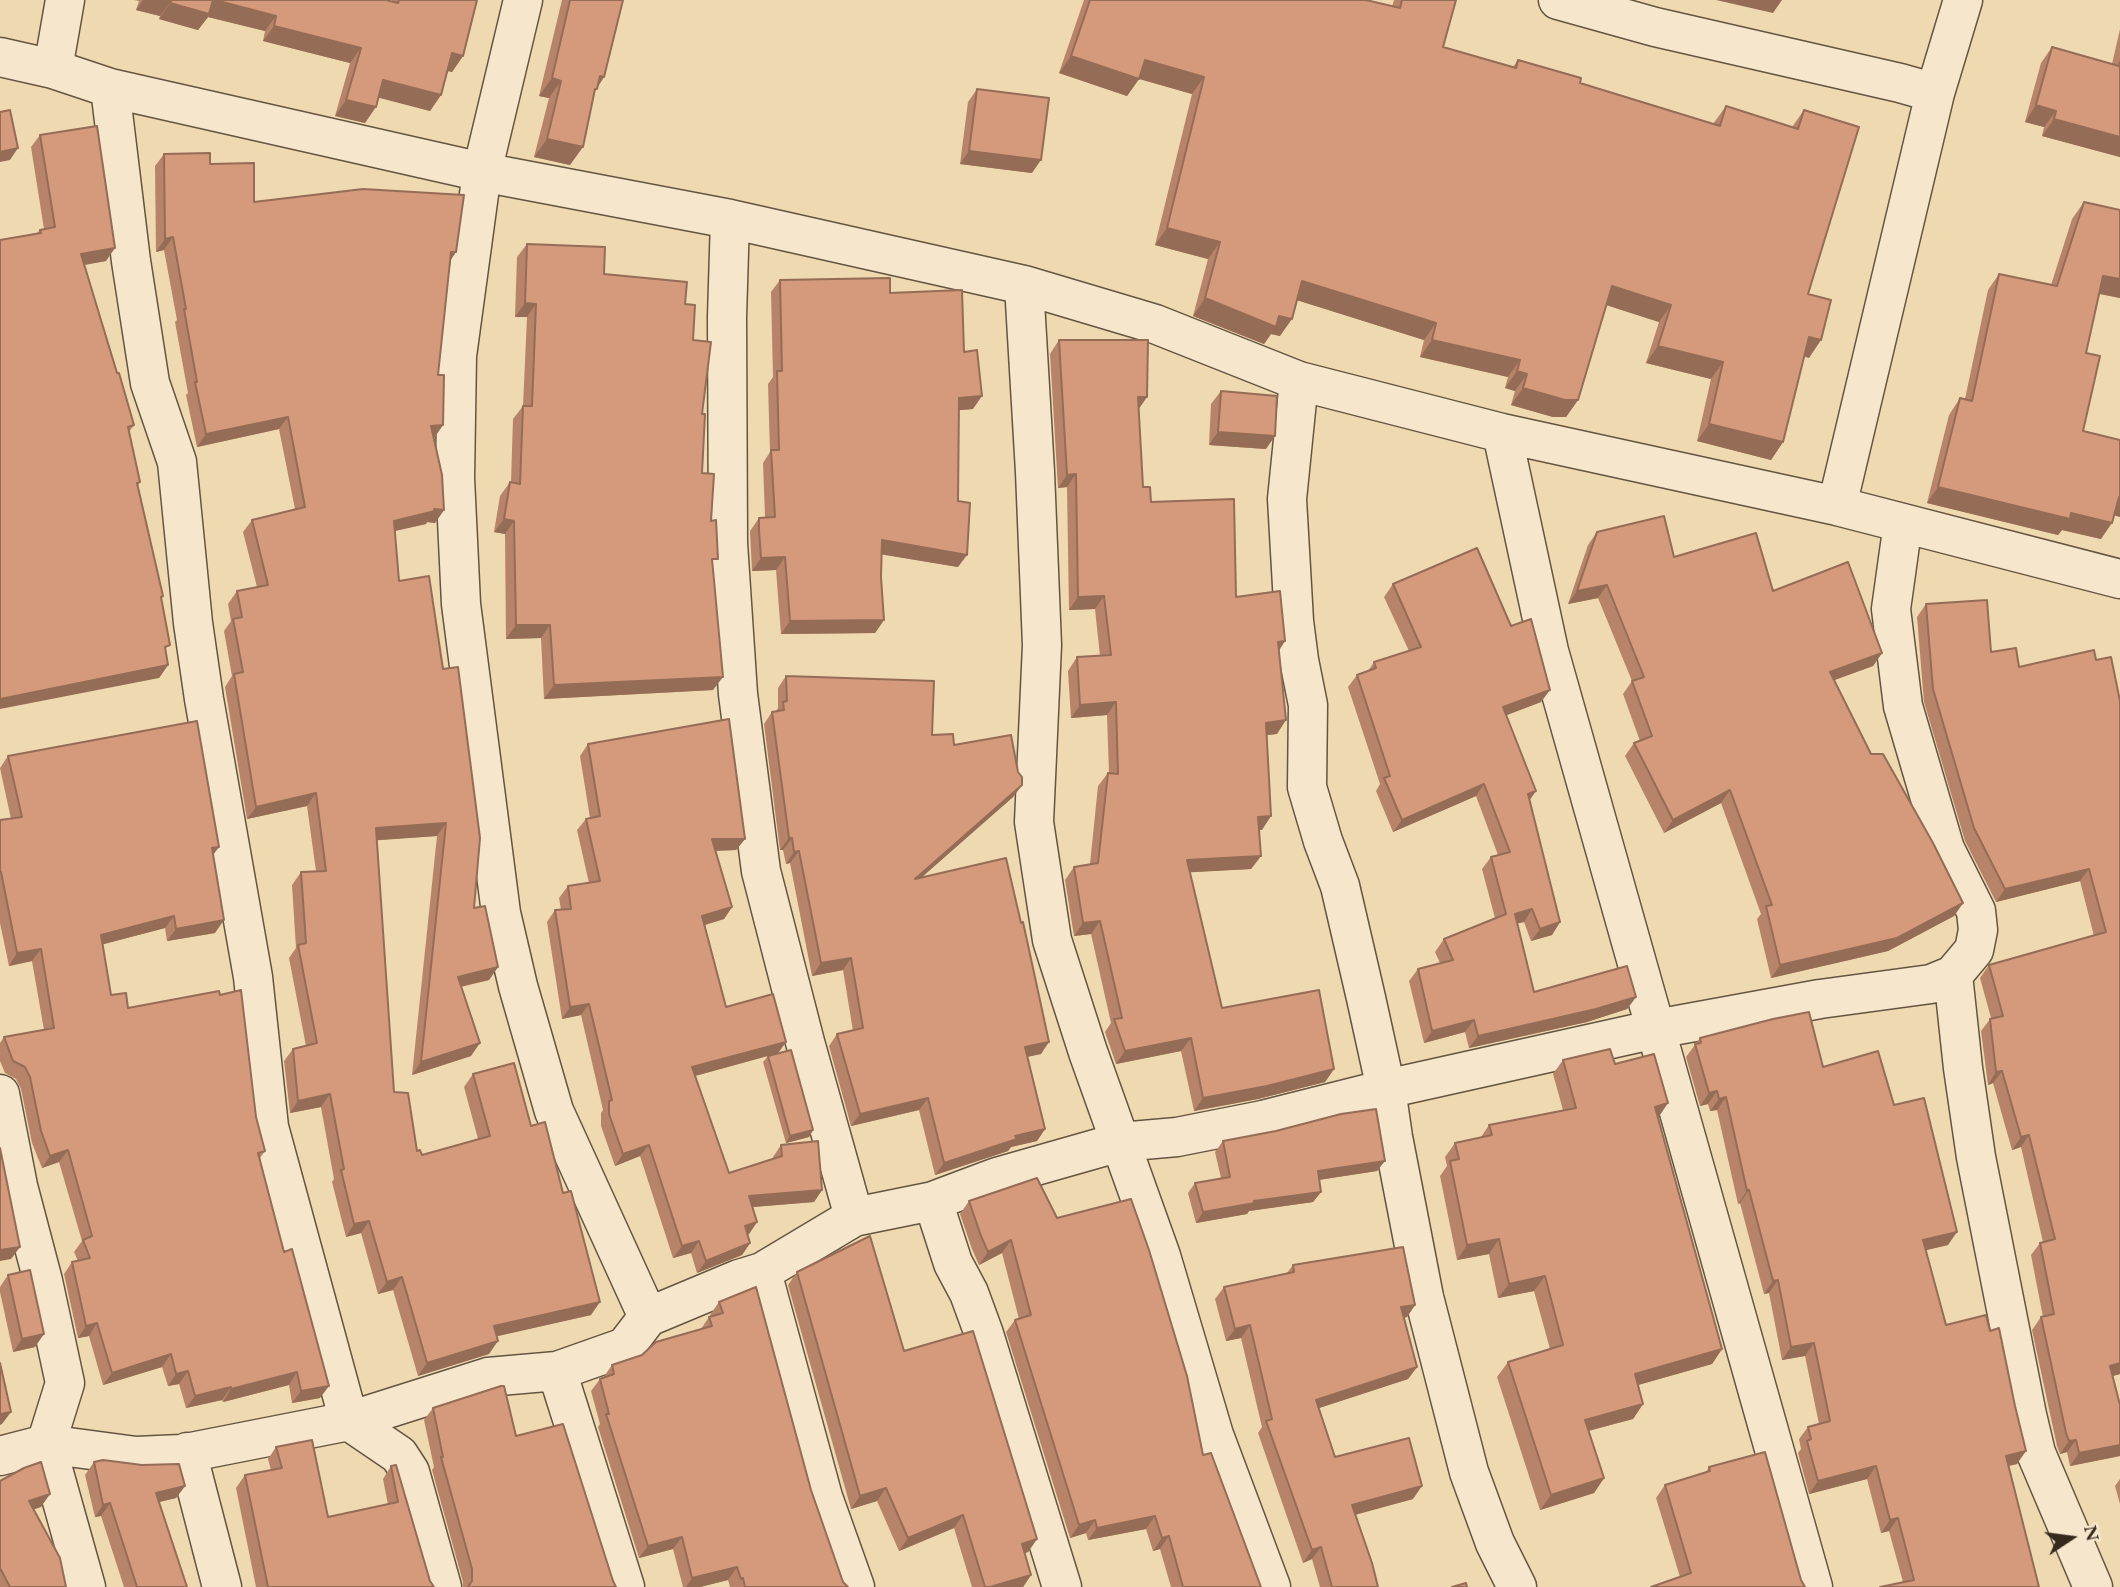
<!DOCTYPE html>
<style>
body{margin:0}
#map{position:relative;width:2120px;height:1587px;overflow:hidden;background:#efd9b0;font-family:"EB Garamond",serif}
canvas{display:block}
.north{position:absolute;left:2036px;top:1503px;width:70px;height:70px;-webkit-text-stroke:5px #f5e6cc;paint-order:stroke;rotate:77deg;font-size:19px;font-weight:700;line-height:28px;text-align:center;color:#36291e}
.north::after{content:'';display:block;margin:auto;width:24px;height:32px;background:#36291e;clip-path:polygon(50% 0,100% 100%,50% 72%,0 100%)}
</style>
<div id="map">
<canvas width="2120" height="1587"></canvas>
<div class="north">N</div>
</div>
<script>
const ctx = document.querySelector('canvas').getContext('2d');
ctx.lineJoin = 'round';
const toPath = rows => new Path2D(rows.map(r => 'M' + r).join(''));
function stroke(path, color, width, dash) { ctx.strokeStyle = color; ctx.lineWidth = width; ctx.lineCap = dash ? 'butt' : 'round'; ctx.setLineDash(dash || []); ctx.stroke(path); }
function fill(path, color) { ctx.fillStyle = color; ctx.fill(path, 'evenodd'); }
const street = toPath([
 [523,0,482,172,457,356,455,478,461,604,501,913,518,986,554,1111,648,1317],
 [1558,0,1655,27,1900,83,1935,93],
 [0,57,53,69,110,88,482,172,730,219,1024,285,1155,324,1299,381,1502,433,1837,506,2120,579],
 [53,69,65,0],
 [110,88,131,261,150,383,177,462,193,623,204,699,253,977,269,1127,349,1421,399,1455,410,1472,442,1587],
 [730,219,727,317,728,543,738,694,761,871,805,1042,854,1217],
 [1024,285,1035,472,1042,645,1034,822,1052,940,1088,1052,1161,1256,1214,1435,1271,1587],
 [1299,381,1287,499,1294,621,1299,660,1308,705,1307,787,1323,841,1340,886,1366,998,1386,1089,1393,1137,1424,1297,1469,1472,1495,1543,1517,1587],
 [1502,433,1549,651,1813,1587],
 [1837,506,1935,93,1963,0],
 [1953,975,1963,1068,1976,1157,2027,1415,2036,1453,2093,1587],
 [0,1094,18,1186,43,1281,65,1383,46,1444,86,1587],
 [933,1201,953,1263,969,1293,984,1334,1062,1587],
 [762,1272,823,1497,855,1587],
 [557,1371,625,1587],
 [187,1452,222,1587],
 [0,1456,46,1444,136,1456,181,1454,349,1421,488,1377,557,1371,625,1347,648,1317,739,1279,762,1272,854,1217,933,1201,997,1177,1120,1142,1177,1137,1263,1120,1386,1089,1656,1029,1820,999,1931,984,1953,975,1974,950,1978,930,1976,911,1945,849,1903,706,1891,609,1903,523]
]);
stroke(street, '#645542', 41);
stroke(street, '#f5e6cc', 38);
fill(toPath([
 [134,0,386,0,392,1,392,0,477,0,463,56,452,72,447,71,441,95,430,111,379,97,365,123,335,116,350,63,263,41,265,31,208,17,198,30,159,19,160,16,136,10,139,1],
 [562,0,623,0,604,77,594,93,570,165,534,157,549,98,539,96],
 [1084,0,1366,0,1392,7,1394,0,1456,0,1443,47,1513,67,1518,60,1580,83,1713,124,1726,106,1792,127,1804,110,1809,358,1804,356,1783,442,1771,460,1697,441,1711,379,1646,363,1659,322,1606,305,1578,400,1566,417,1553,417,1511,405,1515,391,1505,388,1508,377,1420,357,1424,340,1297,300,1280,336,1271,334,1264,344,1193,316,1208,259,1155,245,1192,94,1139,79,1127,96,1059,73],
 [2120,29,2120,157,2042,136,2044,127,2025,122,2041,63,2052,47,2112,64],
 [977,89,1032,173,960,164,968,102],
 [40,135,106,261,84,265,134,425,129,432,140,482,138,485,163,596,161,599,165,652,168,665,159,678,37,233,40,230,44,229,31,147],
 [164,154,210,164,254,202,456,252,450,261,438,375,443,425,434,438,444,510,435,523,427,522,426,524,395,531,399,581,474,908,498,967,489,980,461,987,471,1056,412,1075,437,836,377,840,394,1092,417,1151,422,1155,478,1139,464,1087,473,1074,531,1126,591,1315,497,1336,489,1354,418,1376,393,1290,378,1294,361,1233,346,1237,332,1182,334,1179,321,1107,290,1113,284,1061,293,1049,306,1046,289,958,296,948,292,885,301,872,316,871,307,806,247,819,225,687,232,676,224,631,231,621,228,604,237,591,257,587,243,532,252,520,295,509,279,429,197,447,186,395,188,393,175,322,177,320,164,250,156,252,155,166],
 [2084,202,2120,210,2120,298,2099,294,2086,353,2083,431,2120,517,2114,515,2101,539,2062,530,2058,535,1927,503,1949,415,1960,398,1965,399,1988,290,1999,274,2051,285,2072,219],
 [527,244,685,304,693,340,702,414,702,473,711,521,713,565,713,690,544,699,541,638,506,639,505,534,494,532,500,496,510,482,511,482,513,419,523,406,527,317,515,317,517,257],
 [780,280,890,293,964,352,973,409,958,410,958,567,881,554,881,577,884,620,875,633,781,634,776,570,752,571,750,531,759,518,765,517,763,463,770,452,768,384,773,377,771,292],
 [1059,340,1147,397,1138,409,1143,487,1151,502,1236,597,1285,641,1279,651,1277,734,1267,735,1262,830,1259,830,1261,856,1251,869,1190,872,1222,1008,1334,1069,1325,1082,1258,1099,1194,1111,1181,1051,1116,1064,1105,1032,1111,1023,1091,934,1074,936,1065,880,1074,867,1090,864,1098,786,1108,773,1109,773,1107,715,1071,718,1068,671,1077,657,1100,656,1095,609,1069,610,1067,487,1058,488,1050,354],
 [1221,391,1266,449,1209,445,1211,404],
 [1597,532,1773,591,1882,653,1873,666,1834,680,1871,754,1963,903,1954,916,1888,951,1771,978,1757,919,1761,914,1721,803,1664,833,1625,756,1634,743,1640,741,1623,694,1632,681,1598,598,1568,604,1588,545],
 [1393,584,1541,702,1506,715,1529,801,1560,922,1552,935,1531,941,1524,922,1517,923,1534,992,1636,997,1627,1009,1587,1022,1469,1048,1465,1032,1424,1043,1409,981,1418,969,1440,963,1435,952,1444,939,1495,918,1482,869,1491,857,1498,855,1476,796,1393,832,1376,791,1380,784,1348,687,1357,675,1368,671,1374,662,1409,651,1384,597],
 [1926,604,1991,652,2019,667,2096,660,2120,701,2120,1374,2113,1376,2120,1405,2120,1456,2070,1466,2067,1452,2060,1454,2057,1446,2032,1330,2041,1317,2043,1317,2031,1255,2040,1243,2043,1242,2021,1147,2012,1150,1993,1083,1988,1085,1981,1031,1991,1018,1980,978,1989,965,2094,936,2080,881,1996,902,1965,841,1924,702,1917,617],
 [786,676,932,735,1018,772,1022,785,1013,797,922,877,1041,1054,1027,1057,1045,1129,1037,1141,1011,1147,1008,1151,935,1175,919,1110,851,1126,829,1046,837,1034,853,1031,843,970,812,976,790,863,786,864,783,850,780,850,764,724,772,712,776,711,778,708,778,688],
 [588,744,745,839,736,850,715,851,732,907,724,919,705,925,726,1007,786,1042,778,1053,813,1130,809,1137,786,1143,763,1062,768,1056,695,1076,729,1173,773,1159,773,1157,781,1145,822,1190,814,1202,752,1207,757,1222,749,1234,747,1235,750,1243,742,1255,697,1273,691,1253,673,1258,640,1156,615,1166,601,1126,601,1113,603,1110,581,1015,562,1019,547,922,555,910,561,910,559,898,568,886,589,883,577,830,586,819,590,818,580,756],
 [8,756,213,855,215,933,167,941,165,928,103,944,111,995,128,1008,256,1117,265,1151,260,1158,320,1398,292,1403,289,1385,223,1402,222,1400,186,1408,179,1384,168,1386,162,1367,103,1385,89,1336,78,1338,64,1274,72,1262,78,1261,74,1252,82,1241,59,1162,42,1168,32,1143,21,1089,16,1079,5,1073,0,1061,0,1043,4,1037,44,1030,32,961,9,966,0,923,0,820,11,819,0,768],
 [1700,1038,1823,1067,1894,1105,1948,1245,1926,1250,1946,1325,2017,1464,2009,1466,2039,1587,1903,1582,1889,1531,1881,1533,1867,1479,1809,1494,1798,1453,1801,1449,1799,1439,1808,1427,1819,1424,1805,1356,1782,1360,1769,1293,1764,1294,1740,1203,1738,1204,1717,1110,1710,1111,1708,1104,1700,1106,1686,1057],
 [1563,1060,1615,1064,1658,1118,1722,1349,1712,1364,1638,1385,1643,1404,1633,1419,1589,1431,1604,1478,1594,1493,1540,1510,1497,1377,1508,1362,1550,1349,1534,1291,1498,1298,1489,1254,1457,1260,1440,1176,1447,1166,1445,1157,1455,1143,1481,1137,1489,1125,1563,1110,1553,1074],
 [1223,1141,1377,1171,1319,1180,1321,1192,1313,1202,1249,1211,1247,1214,1196,1223,1188,1193,1195,1183,1221,1178,1215,1152],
 [969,1201,1057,1218,1203,1455,1261,1587,1171,1587,1160,1549,1153,1551,1146,1529,1088,1540,1086,1533,1070,1538,1006,1332,1015,1320,1019,1319,1002,1253,979,1265,972,1249,960,1214],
 [1293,1265,1415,1305,1407,1317,1403,1318,1417,1367,1408,1379,1319,1408,1335,1457,1413,1499,1355,1514,1378,1587,1320,1587,1312,1559,1303,1563,1258,1433,1262,1427,1241,1338,1226,1341,1215,1299,1224,1287,1287,1273],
 [797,1272,904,1351,1037,1539,1028,1552,1025,1553,1031,1575,1023,1587,972,1587,954,1528,899,1551,877,1501,851,1509,788,1285],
 [8,1275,35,1347,13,1352,0,1292,0,1287],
 [719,1302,811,1490,843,1582,848,1587,730,1587,728,1580,700,1587,683,1587,673,1549,639,1558,598,1427,600,1424,591,1391,600,1379,603,1378,612,1365,642,1355,701,1329,709,1317,711,1317,710,1315],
 [433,1408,516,1436,616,1587,463,1587,463,1582,432,1470,434,1467,424,1420],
 [276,1447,328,1517,388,1505,383,1479,391,1466,430,1581,434,1587,256,1587,236,1488,245,1475,271,1470,268,1459],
 [94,1462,185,1486,176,1498,159,1502,187,1587,124,1587,101,1516,95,1517,85,1475],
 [1709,1467,1801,1580,1680,1577,1656,1498,1665,1485,1706,1472],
 [2120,1479,2120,1504,2115,1486],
 [0,1481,41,1507,33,1509,66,1587,0,1587]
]), '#b7846a');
fill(toPath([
 [143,0,169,0,171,1,160,16,136,10],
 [215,0,276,16,265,31,208,17,198,30,159,19,170,3],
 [1716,0,1782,0,1773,13],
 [274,26,361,48,350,63,263,41],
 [452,53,463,56,452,72,441,69],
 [1071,56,1139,79,1127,96,1059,73],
 [1145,60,1204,77,1192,94,1133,77],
 [600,76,604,77,584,107],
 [552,78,561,81,549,98,539,96],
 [383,80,441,95,430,111,372,96],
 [346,100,376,107,365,123,335,116],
 [2036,105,2056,111,2044,127,2025,122],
 [2054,119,2120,137,2120,157,2042,136],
 [547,139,583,147,570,165,534,157],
 [18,148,10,160,0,162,0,152],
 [969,151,1041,160,1032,173,960,164],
 [1167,228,1220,242,1208,259,1155,245],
 [173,237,164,250,156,252,165,239],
 [115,248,106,261,72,267,81,254],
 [451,252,456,252,447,265],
 [2103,276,2120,279,2120,298,2092,292],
 [1302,281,1436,323,1424,340,1290,298],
 [1612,286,1671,305,1659,322,1600,303],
 [1205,298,1279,316,1292,319,1280,336,1271,334,1264,344,1193,316],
 [525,303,536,304,527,317,515,317],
 [1809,337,1821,340,1809,358,1797,354],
 [1432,340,1520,360,1508,377,1420,357],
 [1658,346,1723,362,1711,379,1646,363],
 [1517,371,1527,374,1515,391,1505,388],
 [1523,388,1578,400,1566,417,1553,417,1511,405],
 [982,396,973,409,950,411,959,398],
 [1138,397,1147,397,1138,410],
 [288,417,279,429,197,447,206,434],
 [1709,424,1783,442,1771,460,1697,441],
 [443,425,434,438,431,426],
 [1218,432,1275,436,1266,449,1209,445],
 [1076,474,1067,487,1058,488,1067,475],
 [1938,487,2071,513,2112,523,2101,539,2062,530,2058,535,1927,503],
 [2119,497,2120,498,2120,517,2107,513],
 [434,509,444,510,435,523,427,522,426,524,385,533,394,521],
 [504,519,514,521,505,534,494,532],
 [882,540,967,555,958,567,873,553],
 [785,557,776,570,752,571,761,558],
 [1607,585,1598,598,1568,604,1577,591],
 [1104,596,1095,609,1069,610,1078,597],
 [884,620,875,633,781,634,790,621],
 [516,625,550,625,541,638,506,639],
 [1285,641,1276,654,1278,642],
 [1882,653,1873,666,1821,685,1830,672],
 [168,665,159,678,0,709,0,699],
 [723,677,713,690,544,699,554,685],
 [1550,690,1541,702,1494,720,1503,707],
 [1116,702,1107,715,1071,718,1080,705],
 [1286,720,1277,734,1257,736,1266,723],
 [1484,784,1476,796,1393,832,1402,820],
 [1022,785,1013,797,906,891,915,879],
 [1730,790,1721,803,1664,833,1673,820],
 [1536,791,1527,804,1528,794],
 [316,793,307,806,247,819,256,807],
 [1271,816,1262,830,1249,830,1258,817],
 [446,823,437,836,367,841,376,828],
 [789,838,792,838,783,850,780,850],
 [712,839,745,839,736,850,704,851],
 [219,847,210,859,212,848],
 [799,851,790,863,786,864,794,852],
 [1261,856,1251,869,1178,873,1187,860],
 [2089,869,2080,881,1996,902,2005,889],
 [1963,903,1954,916,1888,951,1771,978,1780,965],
 [732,907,724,919,694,928,702,916],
 [1532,909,1524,922,1506,926,1515,914],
 [174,916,165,928,93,947,101,935],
 [224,920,215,933,167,941,176,929],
 [1100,921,1091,934,1074,936,1083,923],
 [1560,922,1552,935,1531,941,1540,929],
 [41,949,32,961,9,966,17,953],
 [851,958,843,970,812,976,821,963],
 [498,967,489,980,449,989,458,977],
 [1636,997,1627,1009,1587,1022,1469,1048,1478,1036],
 [589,1004,581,1015,562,1019,570,1007],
 [1474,1020,1465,1032,1424,1043,1432,1031],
 [1191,1038,1181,1051,1116,1064,1125,1051],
 [786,1042,778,1053,684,1079,692,1067],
 [1049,1042,1041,1054,1016,1059,1025,1047],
 [480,1043,471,1056,412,1075,421,1062],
 [1334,1069,1325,1082,1258,1099,1194,1111,1203,1098],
 [2002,1071,1993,1083,1988,1085,1996,1072],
 [1717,1091,1708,1104,1700,1106,1709,1093],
 [330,1094,321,1107,290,1113,298,1101],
 [1726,1097,1717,1110,1710,1111,1719,1099],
 [928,1098,919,1110,851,1126,860,1114],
 [1668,1103,1658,1118,1655,1107],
 [1045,1129,1037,1141,1011,1147,1008,1151,935,1175,944,1163,1015,1136],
 [813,1130,809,1137,786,1143,790,1136],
 [2029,1135,2021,1147,2012,1150,2021,1137],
 [649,1145,640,1156,615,1166,623,1154],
 [68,1150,59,1162,42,1168,50,1156],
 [1385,1161,1377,1171,1311,1181,1318,1171],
 [822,1190,814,1202,741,1208,749,1196],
 [1749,1190,1740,1203,1738,1204,1747,1191],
 [1321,1192,1313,1202,1249,1211,1247,1214,1196,1223,1203,1212,1254,1201],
 [369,1221,361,1233,346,1237,354,1224],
 [757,1222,749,1234,736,1238,745,1226],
 [1957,1232,1948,1245,1914,1253,1923,1240],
 [1499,1239,1489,1254,1457,1260,1467,1245],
 [1011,1240,1002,1253,979,1265,988,1252],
 [699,1241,691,1253,673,1258,682,1246],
 [750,1243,742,1255,697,1273,706,1261],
 [20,1247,11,1259,0,1261,0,1250],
 [1545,1276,1534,1291,1498,1298,1509,1284],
 [402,1277,393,1290,378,1294,387,1282],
 [1778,1280,1769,1293,1764,1294,1773,1281],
 [600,1302,591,1315,485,1339,494,1326],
 [1415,1305,1407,1317,1392,1320,1401,1307],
 [97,1323,89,1336,78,1338,86,1326],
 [1250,1325,1241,1338,1226,1341,1235,1329],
 [44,1334,35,1347,13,1352,22,1339],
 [498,1341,489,1354,418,1376,427,1363],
 [1814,1343,1805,1356,1782,1360,1791,1347],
 [1722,1349,1712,1364,1624,1389,1635,1374],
 [171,1354,162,1367,103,1385,112,1373],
 [2120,1363,2120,1374,2101,1379,2110,1366],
 [1417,1367,1408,1379,1307,1412,1316,1400],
 [188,1371,179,1384,168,1386,176,1374],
 [297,1372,289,1385,223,1402,231,1389],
 [329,1386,320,1398,292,1403,301,1391],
 [231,1387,222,1400,186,1408,195,1396],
 [1643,1404,1633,1419,1575,1434,1585,1420],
 [11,1412,2,1424,0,1425,0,1414],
 [2076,1440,2067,1452,2060,1454,2069,1441],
 [2120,1445,2120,1456,2070,1466,2079,1453],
 [2026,1451,2017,1464,1997,1468,2006,1456],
 [1876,1466,1867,1479,1809,1494,1818,1481],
 [1604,1478,1594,1493,1540,1510,1551,1495],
 [185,1486,176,1498,147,1505,156,1493],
 [1422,1486,1413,1499,1344,1518,1352,1505],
 [886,1488,877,1501,851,1509,860,1496],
 [50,1494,41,1507,20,1514,29,1501],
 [110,1503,101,1516,95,1517,103,1505],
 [963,1515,954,1528,899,1551,908,1538],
 [1155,1516,1146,1529,1088,1540,1097,1528],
 [1898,1518,1889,1531,1881,1533,1890,1520],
 [1095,1520,1086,1533,1070,1538,1079,1525],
 [1169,1536,1160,1549,1153,1551,1162,1538],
 [682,1537,673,1549,639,1558,648,1546],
 [1037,1539,1028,1552,1013,1557,1022,1544],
 [1321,1547,1312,1559,1303,1563,1312,1550],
 [737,1567,728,1580,700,1587,686,1587,692,1578],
 [1031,1575,1023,1587,990,1587]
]), '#956c56');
const building = toPath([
 [169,0,213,0,209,14,170,3,171,1,169,0],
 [215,0,386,0,398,3,399,0,477,0,463,56,452,53,441,95,383,80,376,107,346,100,361,48,274,26,276,16,215,0],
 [570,0,623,0,604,77,600,76,597,89,595,89,583,147,547,139,561,81,552,78,570,0],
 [1090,0,1366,0,1400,8,1402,0,1456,0,1443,47,1516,68,1518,60,1581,78,1580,83,1720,126,1726,106,1798,129,1804,110,1859,127,1808,294,1831,300,1821,340,1809,337,1783,442,1709,424,1723,362,1658,346,1671,305,1612,286,1578,400,1565,400,1523,388,1527,374,1517,371,1520,360,1432,340,1436,323,1302,281,1292,319,1279,316,1276,327,1205,298,1220,242,1167,228,1204,77,1145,60,1139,79,1071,56,1090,0],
 [2052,47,2119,66,2120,62,2120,137,2054,119,2056,111,2036,105,2052,47],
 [977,89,1049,98,1041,160,969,151,977,89],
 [10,110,18,148,0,152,0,112,10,110],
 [97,126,115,248,81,254,117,373,119,373,134,425,128,427,140,482,137,483,163,596,161,597,170,645,165,647,168,665,0,699,0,240,41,233,40,230,55,227,40,135,97,126],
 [210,153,210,164,254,163,254,202,363,189,464,195,456,252,451,252,438,375,444,375,443,425,431,426,442,475,444,510,434,509,435,511,394,521,399,581,429,576,443,669,458,667,480,838,474,908,485,906,498,967,458,977,480,1043,421,1062,446,823,376,828,394,1092,408,1093,417,1151,420,1150,422,1155,490,1136,473,1074,514,1063,531,1126,545,1122,563,1193,571,1191,600,1302,494,1326,498,1341,427,1363,402,1277,387,1282,369,1221,354,1224,341,1170,344,1169,330,1094,298,1101,293,1049,317,1043,298,945,306,943,301,872,326,871,316,793,256,807,234,674,243,672,233,619,242,617,237,591,268,585,252,520,305,507,288,417,206,434,195,382,197,382,184,309,186,309,173,237,165,239,164,154,210,153],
 [2084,202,2120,210,2120,279,2103,276,2086,353,2100,356,2083,431,2120,440,2120,498,2119,497,2112,523,2071,513,2070,519,1938,487,1960,398,1972,401,1999,274,2057,286,2084,202],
 [527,244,605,247,604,274,687,282,685,304,695,305,693,340,711,342,702,414,705,414,702,473,714,474,711,521,716,520,718,559,712,559,723,677,554,685,550,625,516,625,514,521,504,519,510,482,520,484,523,406,532,406,536,304,525,303,527,244],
 [890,278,890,293,962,290,964,352,977,350,982,396,959,398,958,501,970,503,967,555,882,540,881,577,884,620,790,621,785,557,761,558,759,530,759,518,775,517,771,450,779,450,777,371,782,371,780,280,890,278],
 [1059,340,1148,340,1147,397,1138,397,1143,487,1150,487,1151,502,1234,499,1236,597,1280,591,1285,641,1278,642,1286,720,1266,723,1271,816,1258,817,1261,856,1187,860,1222,1008,1319,990,1334,1069,1267,1086,1203,1098,1191,1038,1125,1051,1114,1019,1122,1018,1100,921,1083,923,1074,867,1098,863,1108,773,1118,774,1116,702,1080,705,1077,657,1111,655,1104,596,1078,597,1076,474,1067,475,1059,340],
 [1221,391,1277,396,1275,436,1218,432,1221,391],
 [1664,516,1674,557,1756,533,1773,591,1848,562,1882,653,1830,672,1871,754,1883,754,1933,843,1963,903,1897,938,1780,965,1766,906,1772,905,1730,790,1673,820,1634,743,1652,736,1632,681,1644,677,1607,585,1577,591,1597,532,1664,516],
 [1477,548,1511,626,1531,619,1550,690,1503,707,1536,791,1528,794,1560,922,1540,929,1532,909,1515,914,1534,992,1627,966,1636,997,1596,1009,1478,1036,1474,1020,1432,1031,1418,969,1453,960,1444,939,1506,914,1491,857,1510,852,1484,784,1402,820,1384,778,1390,776,1357,675,1376,668,1374,662,1421,647,1393,584,1477,548],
 [1987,600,1991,652,2016,648,2019,667,2094,650,2096,660,2111,657,2120,701,2120,1363,2110,1366,2120,1405,2120,1445,2079,1453,2076,1440,2069,1441,2066,1433,2041,1317,2054,1314,2040,1243,2055,1239,2029,1135,2021,1137,2002,1071,1996,1072,1990,1019,2003,1016,1989,965,2106,932,2089,869,2005,889,1974,828,1933,689,1926,604,1987,600],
 [786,676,934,681,932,735,953,734,954,745,1011,735,1018,772,1022,777,1022,785,915,879,1006,858,1021,923,1023,922,1049,1042,1025,1047,1045,1129,1015,1136,1017,1139,944,1163,928,1098,860,1114,837,1034,863,1028,851,958,821,963,799,851,794,852,792,838,789,838,772,712,784,710,783,702,787,701,786,676],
 [729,719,745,839,712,839,732,907,702,916,726,1007,773,994,786,1042,692,1067,729,1173,782,1156,781,1145,818,1141,822,1190,749,1196,757,1222,745,1226,750,1243,706,1261,699,1241,682,1246,649,1145,623,1154,609,1114,609,1101,612,1100,589,1004,570,1007,555,910,571,909,568,886,600,881,586,819,600,816,588,744,729,719],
 [197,721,219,847,212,848,224,920,176,929,174,916,101,935,111,995,126,993,128,1008,219,991,220,995,241,990,256,1117,265,1151,258,1153,284,1252,292,1249,329,1386,301,1391,297,1372,231,1389,231,1387,195,1396,188,1371,176,1374,171,1354,112,1373,97,1323,86,1326,72,1262,90,1258,83,1240,92,1236,68,1150,50,1156,41,1131,30,1077,25,1067,13,1061,4,1037,54,1028,41,949,17,953,1,872,0,872,0,820,22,817,8,756,197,721],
 [1809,1012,1823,1067,1878,1051,1894,1105,1924,1098,1957,1232,1923,1240,1946,1325,1986,1315,1990,1331,1999,1328,2015,1406,2026,1451,2006,1456,2039,1587,1880,1587,1914,1580,1898,1518,1890,1520,1876,1466,1818,1481,1807,1441,1811,1439,1808,1427,1830,1421,1814,1343,1791,1347,1778,1280,1773,1281,1749,1190,1747,1191,1726,1097,1719,1099,1717,1091,1709,1093,1695,1044,1701,1043,1700,1038,1773,1019,1809,1012],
 [1610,1049,1615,1064,1654,1054,1668,1103,1655,1107,1722,1349,1635,1374,1643,1404,1585,1420,1604,1478,1551,1495,1508,1362,1563,1345,1545,1276,1509,1284,1499,1239,1467,1245,1450,1161,1459,1159,1455,1143,1492,1135,1489,1125,1576,1108,1563,1060,1610,1049],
 [791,1050,813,1130,790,1136,768,1056,791,1050],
 [1376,1109,1385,1161,1318,1171,1321,1192,1254,1201,1255,1203,1203,1212,1195,1183,1230,1177,1223,1141,1276,1131,1341,1114,1376,1109],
 [0,1148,20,1247,0,1250,0,1148],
 [1037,1178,1057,1218,1131,1199,1149,1250,1187,1376,1203,1455,1211,1453,1261,1587,1183,1587,1169,1536,1162,1538,1155,1516,1097,1528,1095,1520,1079,1525,1015,1320,1031,1315,1011,1240,988,1252,981,1236,969,1201,1037,1178],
 [870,1236,904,1351,973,1331,1037,1539,1022,1544,1031,1575,990,1587,985,1587,963,1515,908,1538,886,1488,860,1496,797,1272,870,1236],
 [1403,1247,1415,1305,1401,1307,1417,1367,1316,1400,1335,1457,1409,1438,1422,1486,1352,1505,1372,1563,1378,1587,1332,1587,1321,1547,1312,1550,1266,1421,1272,1419,1250,1325,1235,1329,1224,1287,1294,1272,1293,1265,1403,1247],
 [30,1270,44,1334,22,1339,8,1275,30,1270],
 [756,1287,811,1490,843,1582,848,1587,745,1587,743,1578,741,1579,737,1567,692,1578,682,1537,648,1546,606,1414,609,1414,600,1379,614,1374,612,1365,642,1355,656,1342,712,1326,709,1317,723,1313,719,1302,756,1287],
 [0,1363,11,1412,0,1414,0,1363],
 [501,1386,504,1386,516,1436,563,1424,613,1581,616,1587,468,1587,472,1581,472,1569,441,1457,443,1457,433,1408,501,1386],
 [312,1440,328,1517,398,1502,391,1466,396,1465,430,1581,434,1587,268,1587,245,1475,282,1468,276,1447,312,1440],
 [1765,1452,1801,1580,1805,1587,1651,1587,1691,1573,1665,1485,1710,1471,1709,1467,1765,1452],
 [103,1460,142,1465,179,1464,185,1486,156,1493,187,1587,137,1587,110,1503,103,1505,94,1462,103,1460],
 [41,1462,50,1494,29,1501,60,1558,66,1587,10,1587,0,1568,0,1481,24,1468,41,1462],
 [1466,1583,1467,1587,1452,1587,1466,1583]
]);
fill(building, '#d59a7b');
stroke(building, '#956c56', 2);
</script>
